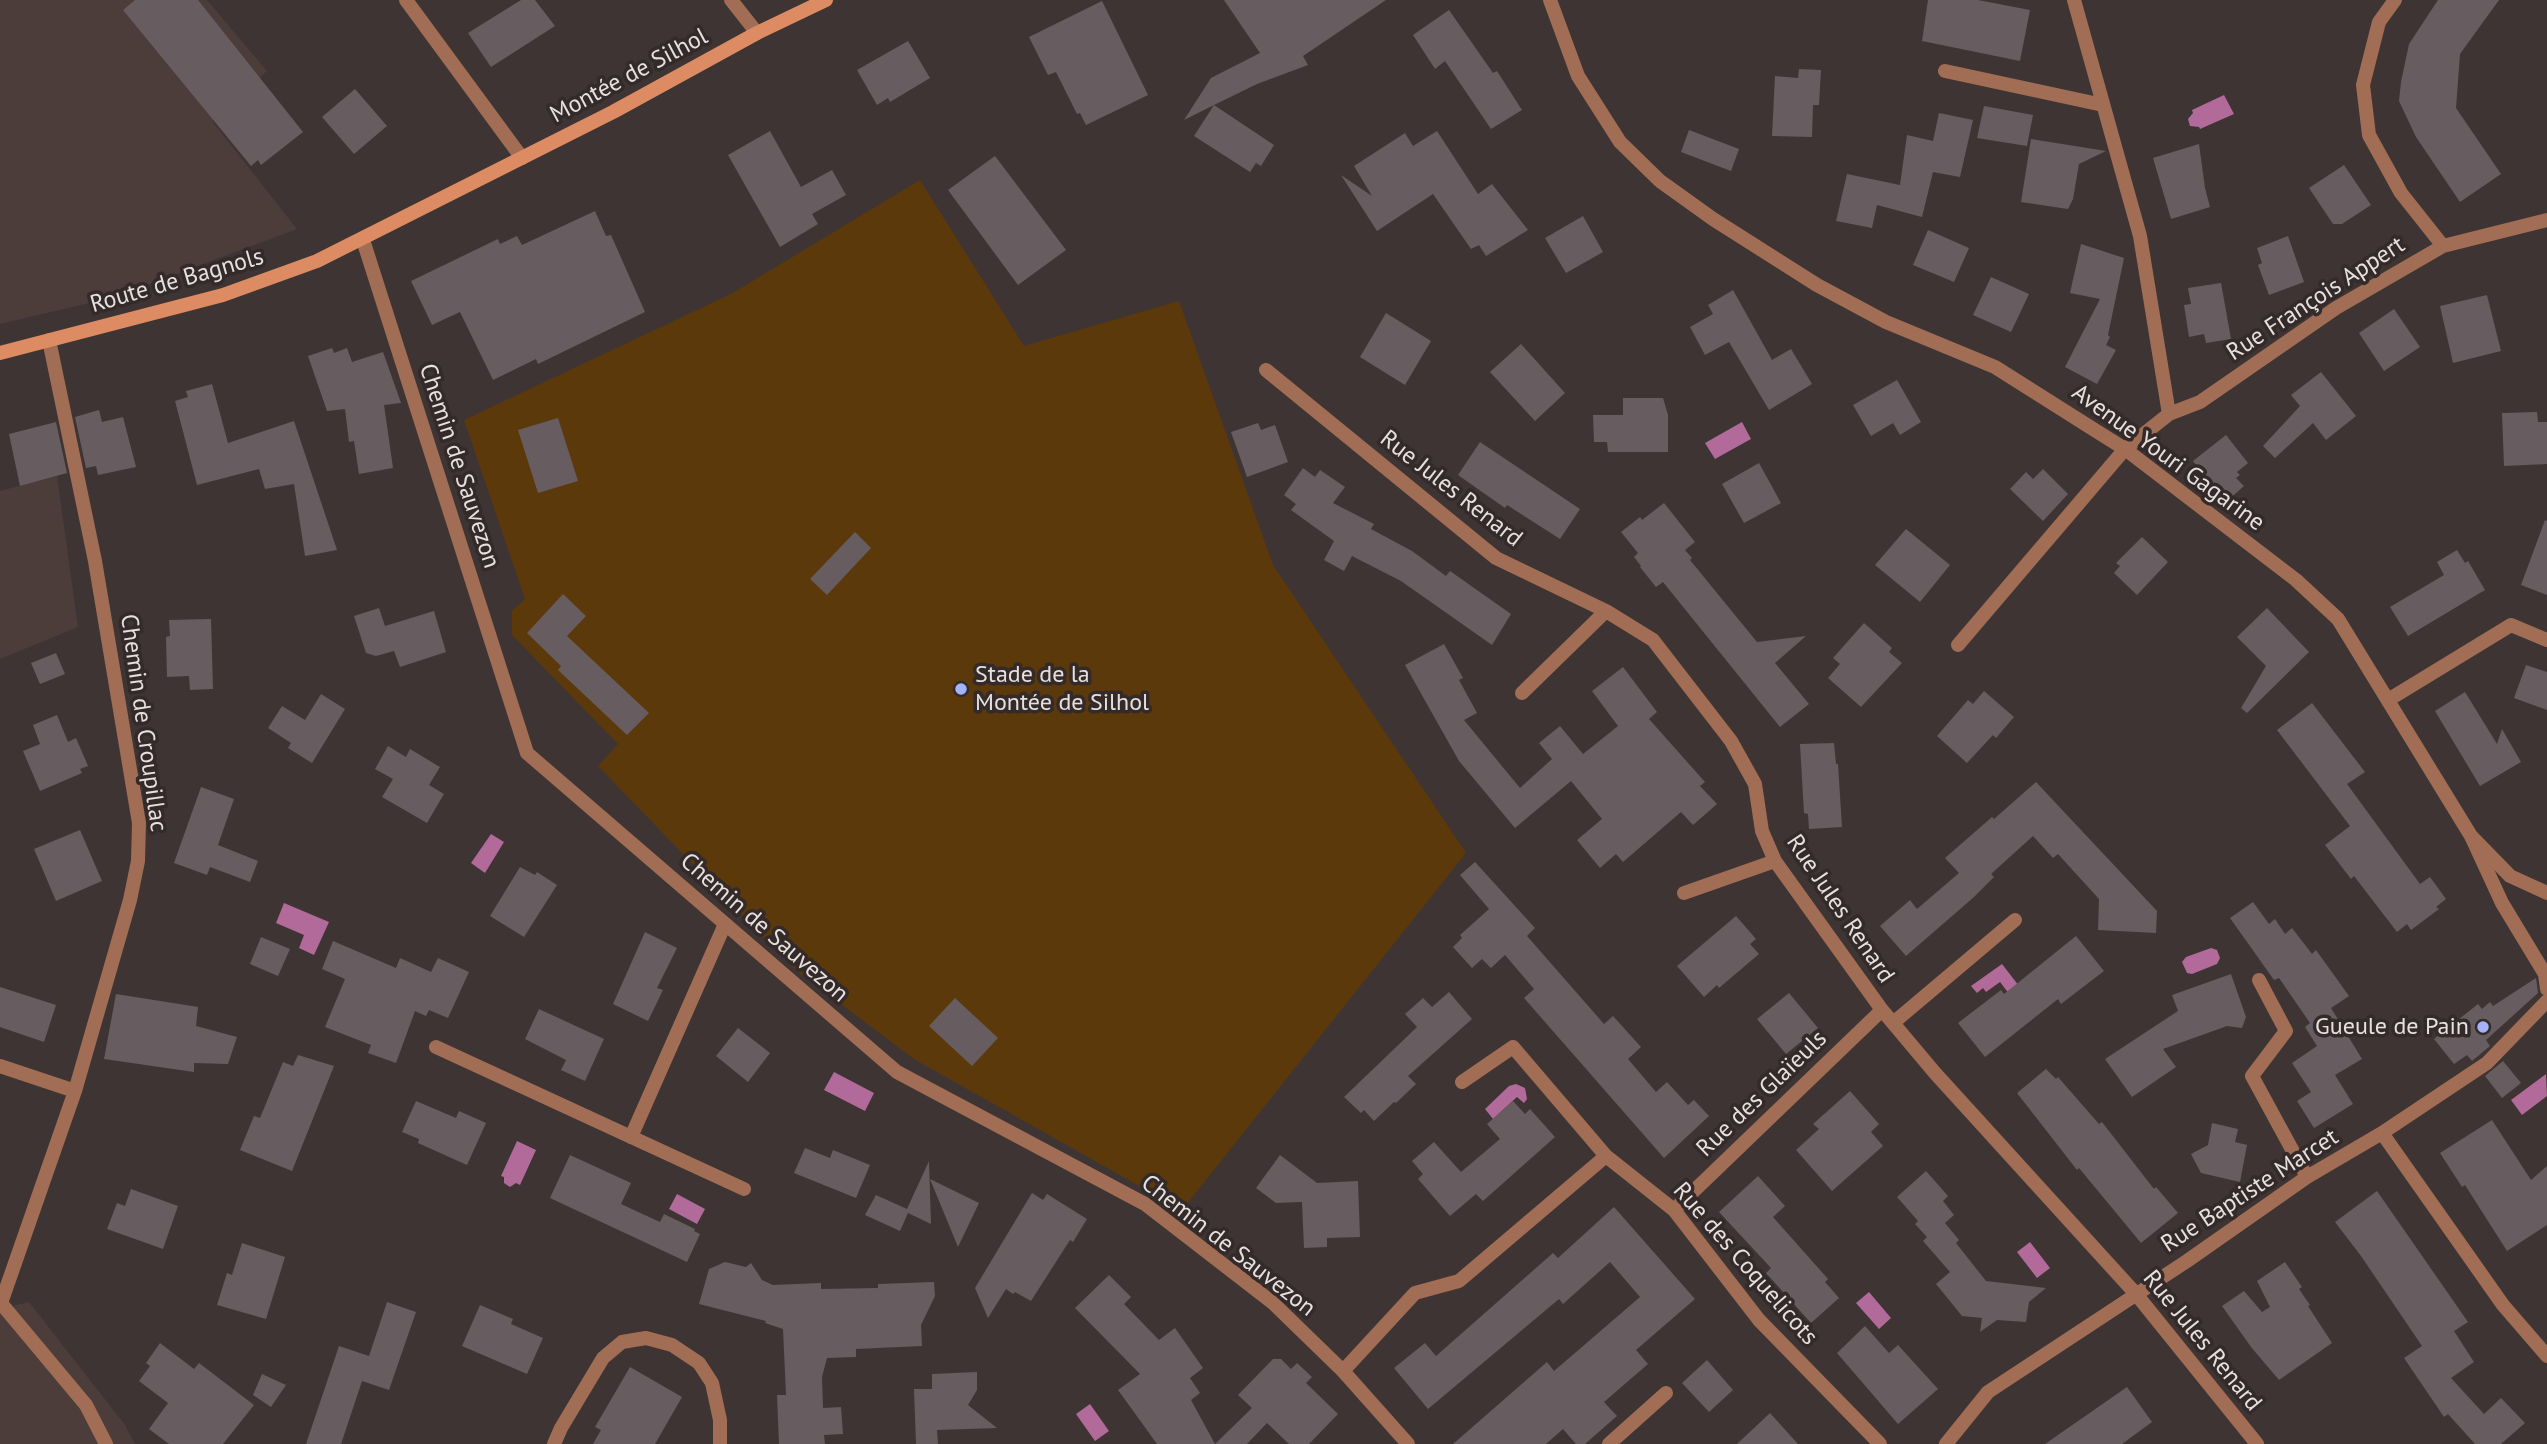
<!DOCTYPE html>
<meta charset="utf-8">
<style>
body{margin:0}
canvas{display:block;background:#3d3433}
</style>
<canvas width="2547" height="1444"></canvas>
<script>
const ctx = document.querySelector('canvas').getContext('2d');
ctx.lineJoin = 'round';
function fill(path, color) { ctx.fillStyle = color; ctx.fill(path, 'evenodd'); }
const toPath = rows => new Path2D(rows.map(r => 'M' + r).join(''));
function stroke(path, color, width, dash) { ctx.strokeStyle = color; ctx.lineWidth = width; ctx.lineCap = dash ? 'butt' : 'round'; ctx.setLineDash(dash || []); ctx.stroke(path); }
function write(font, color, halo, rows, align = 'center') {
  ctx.font = font + ' "PT Sans",sans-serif'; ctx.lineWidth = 7; ctx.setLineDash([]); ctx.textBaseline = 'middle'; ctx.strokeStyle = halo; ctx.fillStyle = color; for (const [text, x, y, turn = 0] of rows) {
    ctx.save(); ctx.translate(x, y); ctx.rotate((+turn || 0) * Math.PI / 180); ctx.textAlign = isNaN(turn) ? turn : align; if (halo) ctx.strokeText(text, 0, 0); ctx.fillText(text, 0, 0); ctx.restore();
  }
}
fill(toPath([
 [0,0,207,0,267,71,212,121,297,229,115,297,0,324],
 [57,476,78,627,0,659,0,491],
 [29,1302,125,1425,135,1444,0,1444,0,1309]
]), '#4c3c3a');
fill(toPath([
 [920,180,1024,346,1179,301,1273,565,1466,853,1182,1210,914,1059,793,968,598,766,618,744,512,635,512,611,525,599,464,420,731,294]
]), '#5c390a');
fill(toPath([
 [2224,95,2234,114,2200,129,2199,127,2190,126,2188,119,2193,113,2192,110],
 [1742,422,1751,439,1715,459,1705,443],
 [491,834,504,842,485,873,471,863],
 [284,903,329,922,314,955,299,948,304,935,276,923],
 [2211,948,2217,950,2220,958,2217,964,2192,974,2187,973,2182,962,2186,957],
 [2002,964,2026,995,2016,1003,2000,982,1986,992,1983,988,1977,993,1971,986],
 [834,1072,874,1093,865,1111,824,1090],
 [2546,1074,2547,1096,2522,1115,2511,1100],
 [1516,1084,1525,1088,1527,1099,1524,1103,1517,1097,1493,1119,1485,1109,1509,1086],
 [517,1141,536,1150,520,1185,516,1183,510,1187,504,1183,504,1177,501,1176],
 [677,1194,705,1209,697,1224,669,1209],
 [2030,1242,2050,1268,2037,1278,2017,1252],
 [1869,1292,1891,1318,1879,1329,1856,1303],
 [1090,1404,1109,1431,1095,1441,1076,1414]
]), '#b16a99');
fill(toPath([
 [135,0,198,0,303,132,261,165,258,160,251,166,123,10],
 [521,0,535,0,555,26,491,67,468,33],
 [1224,0,1386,0,1303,56,1308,65,1257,84,1214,105,1274,145,1261,166,1256,163,1250,172,1194,136,1214,105,1184,120,1211,78,1260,53],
 [1928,0,1978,0,2030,10,2020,61,1922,41],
 [2438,0,2499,0,2460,54,2456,108,2501,174,2460,202,2416,137,2399,101,2401,82,2409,44],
 [1102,1,1148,95,1086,125,1080,113,1077,114,1056,72,1048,75,1029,37],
 [1449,10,1493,73,1497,71,1522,110,1491,129,1445,61,1435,69,1413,35],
 [908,41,930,78,890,102,888,98,877,105,857,70],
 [1799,69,1821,70,1819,105,1813,105,1812,137,1772,136,1775,76,1798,78],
 [355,89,387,126,354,154,322,117],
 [1984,106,2033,115,2027,146,1977,138],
 [1939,113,1973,120,1960,177,1933,172,1922,217,1877,205,1872,228,1836,221,1847,174,1900,185,1907,135,1933,141],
 [1689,130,1739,149,1731,171,1681,152],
 [770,131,801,187,832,170,846,195,812,214,818,224,780,247,728,155],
 [1437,131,1478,194,1492,184,1528,230,1486,256,1479,245,1471,249,1433,194,1377,231,1341,175,1372,196,1354,166,1405,133,1413,146],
 [2031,139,2106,151,2079,164,2073,199,2068,209,2021,202],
 [2199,144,2205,188,2210,207,2171,219,2153,158],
 [995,156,1066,250,1018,285,948,190],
 [2344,165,2371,205,2342,224,2333,224,2309,188],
 [595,211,606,236,611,235,645,312,538,364,536,359,493,380,460,312,432,325,411,281,498,239,500,244,517,236,522,245],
 [1583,216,1603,252,1566,273,1545,238],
 [1928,230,1969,248,1954,282,1913,265],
 [2288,236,2304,282,2269,295,2258,265,2262,263,2257,248],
 [2081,244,2124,258,2108,335,2110,337,2106,345,2116,350,2097,384,2065,367,2100,299,2070,293],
 [1991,277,2029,294,2011,332,1973,315],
 [2221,283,2231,339,2206,343,2204,334,2189,337,2184,305,2191,304,2188,288],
 [1733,290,1772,360,1791,349,1812,384,1769,410,1729,342,1705,355,1690,327,1713,314,1708,305],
 [2487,295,2501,351,2453,363,2440,306],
 [2394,309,2420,347,2384,371,2359,333],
 [1386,313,1431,341,1405,385,1360,357],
 [1521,344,1565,393,1535,421,1490,372],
 [332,348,334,353,347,348,352,362,383,352,401,403,384,405,393,468,359,474,354,441,349,442,345,409,327,411,308,356],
 [2321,372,2356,416,2326,440,2313,423,2275,458,2263,446,2300,406,2291,395],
 [1897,380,1921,422,1900,435,1893,423,1871,436,1853,405],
 [212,384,228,443,294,421,337,550,305,556,294,484,265,489,259,469,197,485,175,401,188,397,186,391],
 [1623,398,1663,398,1668,415,1668,452,1608,452,1607,442,1594,442,1593,415,1623,415],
 [99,410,102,422,123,417,136,467,98,475,96,466,86,468,75,417],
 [2537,412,2538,422,2547,422,2547,464,2504,466,2502,413],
 [558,418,578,481,538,493,518,430],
 [56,422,67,473,20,486,9,434],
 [1258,423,1261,430,1275,425,1288,462,1247,477,1231,432],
 [2226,435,2248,463,2237,472,2240,475,2236,478,2244,486,2226,502,2193,461],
 [1480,442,1580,509,1560,539,1507,505,1505,508,1458,475],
 [1759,463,1781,503,1744,523,1722,484],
 [1303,468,1315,477,1320,470,1345,487,1333,503,1374,524,1371,529,1412,551,1446,576,1450,571,1511,614,1492,645,1401,581,1352,556,1344,571,1324,560,1334,541,1291,510,1296,504,1284,495],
 [2043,469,2068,494,2043,521,2010,489,2026,472,2033,479],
 [1664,503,1695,542,1685,550,1692,558,1690,560,1757,642,1806,636,1775,663,1809,704,1780,727,1663,582,1656,587,1640,567,1641,566,1634,557,1638,553,1621,532,1640,517,1642,520],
 [2545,520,2547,521,2547,595,2521,585],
 [1906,529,1950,565,1920,602,1875,565],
 [855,532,871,548,827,595,810,579],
 [2142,537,2168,562,2137,595,2114,573,2120,566,2116,563],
 [2457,550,2465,563,2468,561,2485,590,2408,636,2390,607,2444,575,2437,562],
 [563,594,586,616,567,636,649,713,627,735,558,670,561,666,527,633],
 [379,608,385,626,434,611,446,652,400,667,394,651,376,656,366,653,354,616],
 [2267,608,2309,652,2247,713,2241,708,2266,666,2237,637],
 [211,619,213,689,190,690,189,676,167,677,166,637,170,636,169,620],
 [1864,623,1892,648,1889,652,1902,663,1861,707,1828,678,1840,664,1833,658],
 [1444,644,1463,678,1459,680,1477,713,1464,720,1520,788,1552,759,1539,743,1560,726,1583,754,1618,726,1592,691,1623,667,1657,712,1649,719,1705,782,1700,786,1717,804,1693,825,1681,812,1623,862,1616,854,1600,868,1577,840,1602,819,1571,781,1515,828,1459,761,1405,665],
 [56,653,65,674,40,684,31,663],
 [2526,665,2547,672,2547,710,2514,698],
 [1984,691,2014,717,1996,738,1993,735,1967,763,1937,736,1968,700,1973,704],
 [2465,692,2497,744,2502,729,2521,762,2480,786,2435,711],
 [321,694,345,709,312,763,288,748,291,743,268,728,282,706,305,720],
 [2312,703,2365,772,2347,784,2420,884,2430,877,2446,899,2436,907,2439,909,2411,930,2407,924,2397,932,2354,876,2351,879,2325,845,2350,826,2277,730],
 [57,715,68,742,76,738,88,766,80,769,82,773,40,791,23,751,40,744,33,725],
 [1834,743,1836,764,1838,764,1842,827,1809,829,1808,814,1804,813,1800,744],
 [388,746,406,757,410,749,440,767,429,785,444,794,427,823,382,797,393,779,375,769],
 [2036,782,2157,911,2156,933,2098,930,2099,899,2058,854,2053,858,2033,836,1991,874,1994,877,1974,897,1906,956,1880,926,1910,900,1917,909,1959,873,1945,858,1992,817,1994,819],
 [201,787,234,799,218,845,258,861,250,882,210,867,207,875,174,863],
 [80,830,102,881,56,901,34,849],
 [1475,862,1535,928,1527,936,1604,1024,1613,1016,1641,1047,1628,1059,1656,1092,1667,1082,1688,1105,1694,1100,1709,1116,1664,1158,1524,998,1534,989,1505,955,1491,968,1482,959,1472,968,1453,947,1462,938,1460,935,1489,909,1460,875],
 [520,867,535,875,537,872,557,885,524,937,490,916],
 [2253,902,2269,924,2275,919,2285,934,2292,928,2312,954,2316,950,2349,996,2331,1008,2362,1059,2335,1075,2353,1104,2314,1128,2297,1101,2311,1092,2292,1063,2317,1046,2305,1027,2310,1023,2279,978,2274,980,2230,918],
 [1736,916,1756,939,1750,944,1759,954,1719,988,1717,985,1704,997,1677,966],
 [645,932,677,948,657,988,663,990,648,1021,613,1004],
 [2076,936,2104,971,2061,1004,2058,999,1985,1057,1958,1023,2001,990,2004,994],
 [261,937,290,949,278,976,250,964],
 [333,941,396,968,400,958,431,972,438,958,469,972,448,1018,429,1010,426,1016,415,1011,396,1063,368,1053,371,1045,325,1027,345,979,322,969],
 [2231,974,2246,1017,2242,1028,2227,1026,2163,1049,2176,1067,2132,1097,2105,1059,2178,1011,2172,995],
 [2536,978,2538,993,2486,1040,2490,1046,2472,1061,2467,1055,2454,1064,2434,1039,2478,1004,2482,1009,2490,1002,2493,1006],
 [0,987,56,1005,44,1042,0,1027],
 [1449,992,1472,1019,1408,1076,1416,1084,1396,1103,1394,1102,1374,1121,1364,1110,1361,1113,1344,1097,1417,1027,1405,1014,1423,998,1432,1007],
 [1789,993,1818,1028,1786,1054,1757,1019],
 [116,994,198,1007,196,1026,237,1037,228,1064,194,1063,194,1072,104,1059],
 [955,998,998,1038,972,1066,929,1026],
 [539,1009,604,1039,585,1081,561,1070,566,1060,525,1039],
 [738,1028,770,1053,748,1082,716,1056],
 [298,1055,334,1066,292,1171,240,1150,254,1116,260,1118,283,1062,293,1066],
 [2503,1061,2521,1083,2502,1098,2485,1076],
 [2046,1069,2056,1079,2058,1077,2099,1124,2102,1122,2154,1189,2156,1187,2178,1213,2141,1243,2079,1168,2077,1170,2017,1093],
 [1850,1091,1879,1124,1871,1132,1883,1146,1832,1191,1796,1150,1819,1129,1813,1124],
 [416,1101,456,1118,459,1111,486,1123,467,1165,418,1143,419,1139,402,1132],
 [1513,1101,1525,1114,1530,1109,1555,1137,1483,1201,1476,1194,1450,1216,1418,1179,1423,1174,1412,1161,1434,1142,1461,1172,1500,1139,1487,1124],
 [2492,1120,2531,1180,2547,1166,2547,1225,2507,1251,2465,1185,2462,1187,2440,1153],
 [2212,1123,2238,1129,2235,1142,2247,1145,2240,1182,2201,1173,2191,1154,2208,1145],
 [805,1148,830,1158,833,1150,870,1165,856,1198,794,1173],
 [570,1155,631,1183,621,1204,660,1222,664,1214,695,1229,694,1231,700,1234,687,1262,550,1198],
 [1280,1155,1317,1183,1358,1181,1360,1237,1327,1238,1327,1247,1304,1248,1302,1202,1276,1203,1256,1188],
 [929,1161,931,1224,908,1213,900,1231,865,1215,876,1195,907,1209],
 [1926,1171,1948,1196,1943,1201,1954,1215,1945,1223,1959,1240,1956,1243,1986,1281,2046,1288,2029,1302,2026,1322,1997,1320,1980,1332,1982,1318,1962,1316,1936,1284,1950,1272,1923,1241,1927,1237,1915,1224,1918,1221,1897,1197],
 [1758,1176,1785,1206,1773,1217,1828,1279,1825,1282,1839,1298,1811,1323,1766,1273,1771,1268,1719,1212],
 [930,1179,979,1203,958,1247],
 [131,1189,178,1206,163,1249,107,1229,117,1203,125,1206],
 [2377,1191,2468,1322,2454,1331,2474,1362,2451,1378,2484,1414,2501,1398,2525,1423,2501,1444,2475,1444,2448,1414,2444,1417,2404,1358,2422,1346,2361,1256,2335,1222],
 [1032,1193,1043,1200,1047,1194,1087,1219,1073,1242,1070,1240,1031,1301,1015,1292,1013,1294,1006,1289,988,1318,975,1288],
 [1614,1207,1695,1299,1636,1350,1648,1364,1604,1402,1617,1416,1585,1444,1576,1444,1563,1429,1546,1444,1453,1444,1547,1362,1554,1371,1640,1297,1610,1262,1563,1304,1559,1299,1428,1409,1394,1368,1425,1343,1436,1356,1553,1253,1558,1258],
 [242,1243,285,1257,266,1319,217,1305,227,1273,232,1275],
 [725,1262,746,1267,751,1263,762,1280,773,1285,821,1283,821,1289,878,1288,878,1284,934,1282,935,1296,921,1325,922,1346,856,1349,856,1357,827,1358,822,1377,823,1408,841,1407,843,1434,824,1435,825,1444,779,1444,777,1395,786,1395,783,1329,765,1323,766,1321,699,1304,709,1269],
 [2285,1262,2302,1287,2299,1289,2310,1305,2308,1306,2332,1343,2279,1380,2251,1347,2222,1306,2244,1291,2262,1312,2270,1307,2257,1281],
 [1109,1275,1131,1297,1124,1304,1159,1340,1175,1328,1203,1368,1190,1378,1200,1393,1191,1400,1215,1444,1157,1444,1118,1390,1140,1374,1075,1308],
 [387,1302,416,1312,389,1390,362,1381,341,1444,306,1444,339,1346,369,1356],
 [480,1305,513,1319,511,1324,543,1338,527,1374,462,1346],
 [1865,1326,1889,1353,1898,1345,1938,1389,1898,1424,1837,1353],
 [160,1343,194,1369,199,1363,254,1405,223,1444,169,1444,149,1429,168,1403,139,1381,150,1366,146,1363],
 [1273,1359,1281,1359,1291,1369,1297,1363,1312,1377,1306,1383,1338,1414,1309,1444,1289,1444,1267,1423,1247,1444,1215,1444,1252,1408,1238,1395],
 [1707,1360,1733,1390,1709,1412,1682,1383],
 [630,1367,682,1397,655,1444,593,1444,601,1430,595,1427],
 [977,1372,977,1390,968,1405,997,1428,937,1430,938,1444,916,1444,914,1389,932,1389,932,1374],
 [262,1374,286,1385,271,1407,253,1395],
 [2127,1387,2152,1422,2122,1444,2045,1444],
 [1770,1413,1798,1444,1737,1444]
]), '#675c5f');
stroke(toPath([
 [406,0,522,158],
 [731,0,757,33],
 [2074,0,2140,236,2169,414],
 [2395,0,2379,22,2363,85,2369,135,2401,193,2443,246],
 [1945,71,2103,105],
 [363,240,527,753,897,1072,1145,1204,1273,1303,1343,1371,1408,1444],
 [1266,370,1496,558,1606,611,1653,640,1731,741,1755,784,1762,831,1775,861,1882,1010,1935,1073,2136,1294,2257,1444],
 [1958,645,2125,449,2169,414,2200,402,2336,308,2443,246,2547,220],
 [1522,693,1606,611],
 [2388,700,2511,625,2547,640],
 [2472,838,2502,903,2545,974,2547,989],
 [1684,893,1775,861],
 [2259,980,2286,1031,2252,1076,2307,1177],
 [1893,1023,2015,920],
 [436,1047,744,1189],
 [0,1066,75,1091],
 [1462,1082,1513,1047,1606,1156,1674,1210,1759,1320,1880,1444],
 [2382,1133,2503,1305,2547,1356],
 [631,1137,725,924],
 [1674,1210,1882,1010],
 [0,1302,86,1405,106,1444],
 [0,1306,75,1091,130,900,138,861,139,823,95,561,49,340],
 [1343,1371,1415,1293,1459,1281,1606,1156],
 [554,1444,561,1428,603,1358,622,1342,646,1338,672,1345,699,1363,712,1383,720,1420,720,1444],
 [1609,1444,1666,1393],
 [1946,1444,1988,1392,2187,1261,2307,1177,2382,1133,2487,1063,2547,1001]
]), '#a16d54', 14);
stroke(toPath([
 [1550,0,1578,76,1620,142,1660,181,1713,219,1817,285,1886,322,1995,367,2101,434,2125,449,2296,580,2338,619,2471,836,2510,876,2547,893]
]), '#a16d54', 14);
stroke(toPath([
 [0,353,223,295,317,261,613,112,757,33,826,0]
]), '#dd8b62', 14);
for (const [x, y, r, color] of [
 [961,689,7,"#a4b2fc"],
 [2483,1027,7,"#a4b2fc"]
]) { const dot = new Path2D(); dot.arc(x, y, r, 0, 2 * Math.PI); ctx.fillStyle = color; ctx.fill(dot); stroke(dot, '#332a29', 2.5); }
write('24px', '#e6e0df', '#332a29', [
 ["Montée de Silhol",629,76,-28],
 ["Route de Bagnols",177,281,-16],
 ["Rue François Appert",2316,299,-33],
 ["Avenue Youri Gagarine",2168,458,36],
 ["Chemin de Sauvezon",459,466,72],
 ["Rue Jules Renard",1451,489,38],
 ["Chemin de Croupillac",143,723,82],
 ["Rue Jules Renard",1840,909,56],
 ["Chemin de Sauvezon",764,928,41],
 ["Rue des Glaïeuls",1762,1094,-44],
 ["Rue Baptiste Marcet",2250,1191,-33],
 ["Chemin de Sauvezon",1228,1246,38],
 ["Rue des Coquelicots",1745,1264,49],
 ["Rue Jules Renard",2202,1341,51]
]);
write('24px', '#e6e0df', '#332a29', [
 ["Stade de la",975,675],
 ["Montée de Silhol",975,703],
 ["Gueule de Pain",2469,1027,"right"]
], 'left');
</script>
